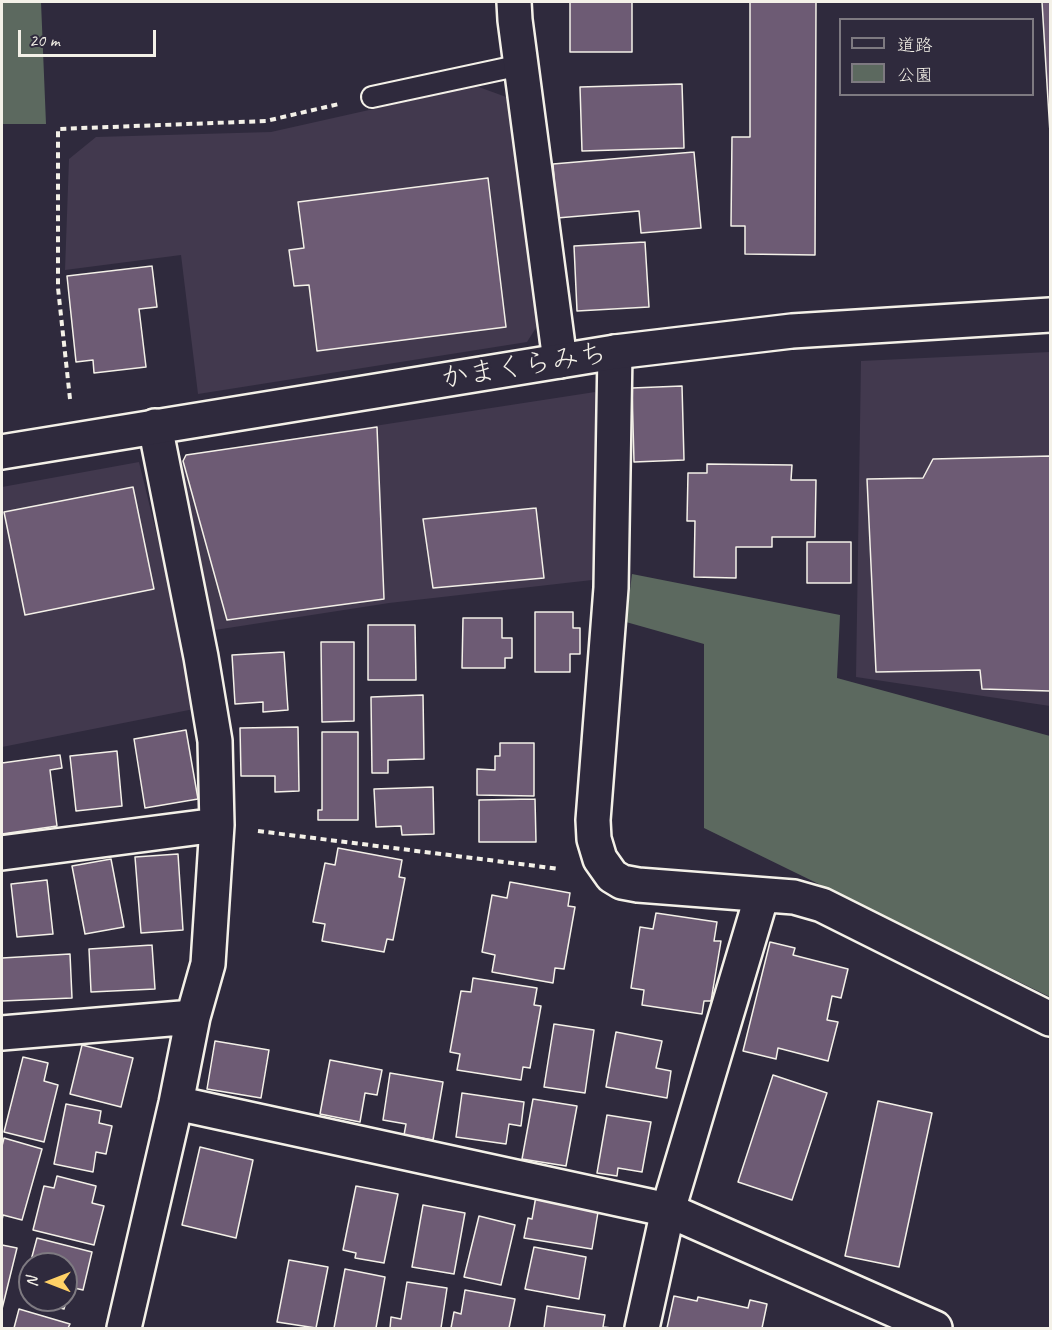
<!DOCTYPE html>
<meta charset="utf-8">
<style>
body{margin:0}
#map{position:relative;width:1052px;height:1330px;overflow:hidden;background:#2f2a3d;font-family:Caveat,"Klee One",sans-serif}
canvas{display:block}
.frame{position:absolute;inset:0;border:3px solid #f4f1e8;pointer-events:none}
.legend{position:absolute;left:839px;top:18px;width:195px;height:78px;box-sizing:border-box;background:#2f2a3d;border:2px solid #7e7a81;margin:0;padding:8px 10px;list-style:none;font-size:18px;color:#f4f1e8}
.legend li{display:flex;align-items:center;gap:12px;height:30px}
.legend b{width:30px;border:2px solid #7e7a81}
.north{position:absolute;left:18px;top:1252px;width:60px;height:60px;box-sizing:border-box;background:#2f2a3d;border:2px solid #7e7a81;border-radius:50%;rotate:270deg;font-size:16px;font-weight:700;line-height:24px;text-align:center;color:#f4f1e8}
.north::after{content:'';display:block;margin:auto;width:21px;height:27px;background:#ffd166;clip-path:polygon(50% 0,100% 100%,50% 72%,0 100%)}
.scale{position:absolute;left:18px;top:30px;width:138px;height:27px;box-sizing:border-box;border:3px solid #f4f1e8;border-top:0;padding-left:8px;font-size:18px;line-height:21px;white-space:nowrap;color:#f4f1e8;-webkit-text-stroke:4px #2f2a3d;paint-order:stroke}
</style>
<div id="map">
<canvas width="1052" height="1330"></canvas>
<div class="frame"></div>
<ul class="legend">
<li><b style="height:8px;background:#2f2a3d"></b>道路</li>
<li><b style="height:16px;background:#5c695f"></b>公園</li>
</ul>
<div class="north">N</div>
<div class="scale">20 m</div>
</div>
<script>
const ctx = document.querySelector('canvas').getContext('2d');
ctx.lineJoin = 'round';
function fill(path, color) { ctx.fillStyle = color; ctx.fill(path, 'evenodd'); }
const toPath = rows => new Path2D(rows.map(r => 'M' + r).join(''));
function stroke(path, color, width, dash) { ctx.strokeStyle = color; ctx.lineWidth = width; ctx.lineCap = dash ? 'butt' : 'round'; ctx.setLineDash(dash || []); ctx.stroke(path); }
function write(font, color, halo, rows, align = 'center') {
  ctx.font = font + ' Caveat,"Klee One",sans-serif'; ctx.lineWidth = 4.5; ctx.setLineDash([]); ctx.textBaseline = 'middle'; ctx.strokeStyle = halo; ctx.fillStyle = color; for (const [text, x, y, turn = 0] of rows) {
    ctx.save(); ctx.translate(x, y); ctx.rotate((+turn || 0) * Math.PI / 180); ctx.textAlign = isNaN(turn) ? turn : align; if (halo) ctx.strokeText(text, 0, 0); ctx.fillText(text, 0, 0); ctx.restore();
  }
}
fill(toPath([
 [476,86,509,98,539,323,527,342,198,394,181,255,65,270,69,159,96,137,271,132],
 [1050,352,1050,706,856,677,861,361],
 [595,392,606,423,601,579,389,603,215,630,179,469,186,455],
 [139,462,199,708,2,747,2,487]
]), '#42394e');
fill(toPath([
 [2,2,41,2,46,124,2,124],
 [632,574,840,615,837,678,1050,736,1050,997,704,828,704,644,626,622]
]), '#5c695f');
const building = toPath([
 [570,2,632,2,632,52,570,52,570,2],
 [750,2,816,2,815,255,745,254,745,226,731,226,732,137,750,137,750,2],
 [1042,2,1050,2,1050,133,1042,2],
 [682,84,684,148,582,151,580,87,682,84],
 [694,152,701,228,641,233,639,211,557,218,553,164,694,152],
 [488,178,506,327,317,351,309,285,294,286,289,250,304,248,298,202,488,178],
 [645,242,649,307,577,311,574,246,645,242],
 [152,266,157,307,139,309,146,367,94,373,93,360,76,362,67,276,152,266],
 [682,386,684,460,634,462,632,388,682,386],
 [377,427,384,599,227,620,183,461,186,455,377,427],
 [1050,456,1050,691,982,689,980,670,876,672,867,479,923,478,933,459,1050,456],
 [707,464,792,465,791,480,816,480,815,537,772,537,772,547,736,547,736,578,694,577,695,521,687,521,688,473,707,473,707,464],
 [133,487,154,589,25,615,4,512,133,487],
 [536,508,544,578,433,588,423,519,536,508],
 [807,542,851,542,851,583,807,583,807,542],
 [535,612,573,612,573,628,580,628,580,654,570,654,570,672,535,672,535,612],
 [463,618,502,618,502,638,512,638,512,658,505,658,505,668,462,668,463,618],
 [368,625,415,625,416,680,368,680,368,625],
 [321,642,354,642,354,721,322,722,321,642],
 [284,652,288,710,263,712,263,702,235,704,232,655,284,652],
 [423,695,424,759,388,760,388,773,372,773,371,697,423,695],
 [298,727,299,791,275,792,275,776,241,776,240,728,298,727],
 [186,730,198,799,145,808,134,739,186,730],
 [322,732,358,732,358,820,318,820,318,810,322,810,322,732],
 [500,743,534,743,534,796,477,795,477,769,495,770,495,756,500,756,500,743],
 [117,751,122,806,76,811,70,756,117,751],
 [60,755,62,768,50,770,57,826,2,834,2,763,60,755],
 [433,787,434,834,402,835,401,826,376,827,374,789,433,787],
 [535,799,536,842,479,842,479,800,535,799],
 [338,848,402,860,399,877,405,878,393,940,387,939,384,952,322,941,325,924,313,922,325,863,335,865,338,848],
 [178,854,183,930,141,933,135,857,178,854],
 [111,859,124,927,85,934,72,866,111,859],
 [47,880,53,934,17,937,11,884,47,880],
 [510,882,570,893,568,906,575,907,564,969,555,968,553,983,492,972,495,955,482,952,492,895,507,898,510,882],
 [656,913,717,922,714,941,721,941,711,1001,704,1001,702,1014,642,1005,644,990,631,988,640,927,653,929,656,913],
 [770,942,795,948,793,955,848,969,841,998,832,996,827,1020,838,1022,828,1061,778,1048,776,1059,743,1051,770,942],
 [152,945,155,989,91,992,89,949,152,945],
 [70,954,72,998,2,1001,2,958,70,954],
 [473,978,537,988,534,1005,541,1006,530,1068,523,1067,521,1080,457,1070,460,1054,450,1052,461,991,471,992,473,978],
 [554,1024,594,1030,585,1093,544,1087,554,1024],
 [616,1032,662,1041,656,1068,671,1071,667,1098,606,1087,616,1032],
 [215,1041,269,1050,261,1098,207,1089,215,1041],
 [82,1045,133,1058,121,1107,70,1094,82,1045],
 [23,1057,48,1063,44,1081,58,1085,44,1142,4,1132,23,1057],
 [330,1060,382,1070,377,1095,365,1093,360,1122,320,1114,330,1060],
 [390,1073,443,1082,433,1140,404,1135,406,1124,383,1120,390,1073],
 [773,1075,827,1093,792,1200,738,1182,773,1075],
 [462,1093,524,1102,521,1126,509,1124,506,1144,456,1137,462,1093],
 [533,1099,577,1106,566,1166,522,1159,533,1099],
 [878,1101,932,1113,899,1267,845,1256,878,1101],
 [66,1104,101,1111,99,1123,112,1126,106,1154,96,1152,93,1172,54,1164,66,1104],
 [607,1115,651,1122,642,1172,618,1168,617,1176,597,1173,607,1115],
 [4,1138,42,1149,22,1220,3,1215,2,1220,2,1146,4,1138],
 [200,1147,253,1160,236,1238,182,1225,200,1147],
 [57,1176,96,1186,92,1203,104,1206,94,1245,33,1230,44,1186,54,1188,57,1176],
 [356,1186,398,1194,384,1263,355,1258,356,1253,343,1250,356,1186],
 [536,1196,599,1206,592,1249,524,1238,528,1218,532,1219,536,1196],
 [423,1205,465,1213,454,1274,412,1267,423,1205],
 [479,1216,515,1225,501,1285,464,1277,479,1216],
 [37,1238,92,1252,83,1290,70,1287,64,1309,33,1301,66,1300,66,1264,30,1264,37,1238],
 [2,1245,17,1248,2,1309,2,1245],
 [534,1247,586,1257,579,1299,525,1289,534,1247],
 [289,1260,328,1267,316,1328,277,1322,289,1260],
 [345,1269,385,1277,376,1328,334,1328,345,1269],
 [407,1282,447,1288,441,1328,390,1328,391,1317,401,1319,407,1282],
 [465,1290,515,1299,509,1328,451,1328,454,1312,461,1314,465,1290],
 [674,1296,697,1301,698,1297,748,1308,750,1300,767,1304,762,1328,765,1328,667,1328,674,1296],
 [547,1306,605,1315,603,1327,612,1328,544,1328,547,1306],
 [19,1309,70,1324,68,1328,14,1328,19,1309]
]);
fill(building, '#6d5b74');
stroke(building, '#f4f1e8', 1.5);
const lane = toPath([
 [372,97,521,65]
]);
const street = toPath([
 [514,2,515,20,560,361],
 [615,352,611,588,593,820,594,839,600,859,612,876,622,882,638,885,794,897,822,905,1050,1019],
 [2,853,217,825],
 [2,1033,193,1017],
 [176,1103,668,1210,935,1328],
 [124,1328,176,1103,193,1017,208,964,217,825,215,741,201,657,155,426],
 [642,1328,668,1210,762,895]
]);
const secondary = toPath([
 [2,452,615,352,792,331,1050,315]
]);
stroke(lane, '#f4f1e8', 24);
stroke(street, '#f4f1e8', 38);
stroke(secondary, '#f4f1e8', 38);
stroke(toPath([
 [70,399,58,288,58,129,266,121,339,104],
 [258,831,560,869]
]), '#f4f1e8', 4, [6, 4.5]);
stroke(lane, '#2f2a3d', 20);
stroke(street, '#2f2a3d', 33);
stroke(secondary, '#2f2a3d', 33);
write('28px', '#f4f1e8', '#2f2a3d', [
 ["かまくらみち",524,367,-9]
]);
</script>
